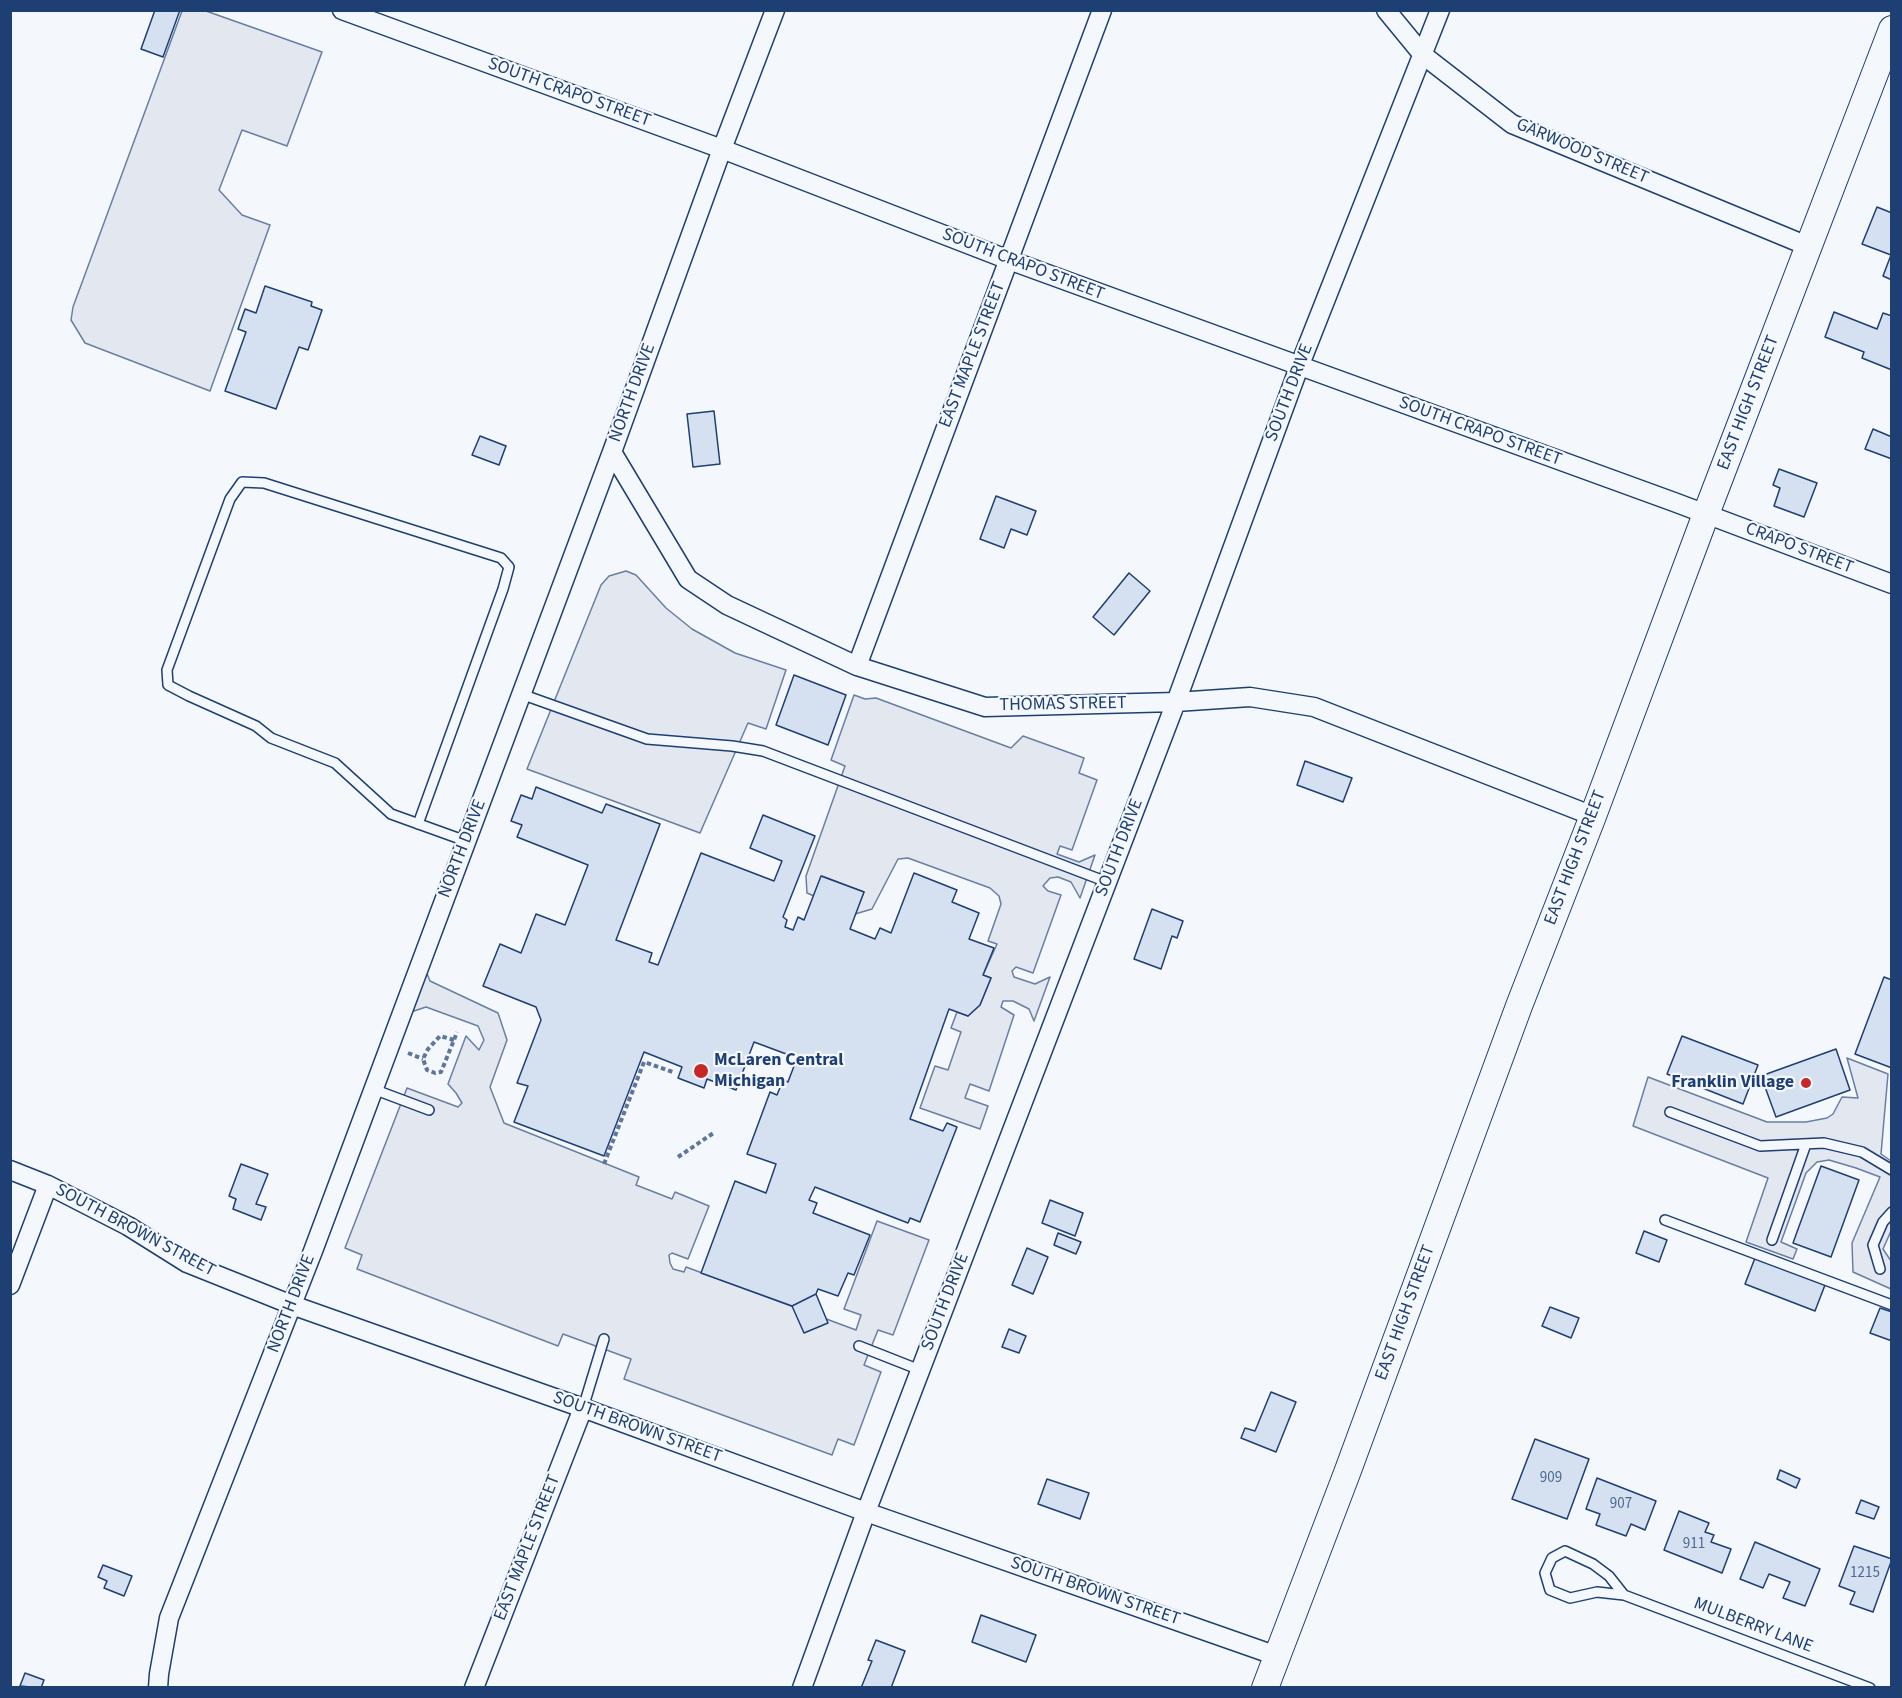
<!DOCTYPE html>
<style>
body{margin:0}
#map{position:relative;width:1902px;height:1698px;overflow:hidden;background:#f4f7fb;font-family:"Source Sans 3",sans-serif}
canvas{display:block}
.frame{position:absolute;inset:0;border:12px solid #1d3f73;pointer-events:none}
</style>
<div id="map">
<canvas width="1902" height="1698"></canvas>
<div class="frame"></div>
</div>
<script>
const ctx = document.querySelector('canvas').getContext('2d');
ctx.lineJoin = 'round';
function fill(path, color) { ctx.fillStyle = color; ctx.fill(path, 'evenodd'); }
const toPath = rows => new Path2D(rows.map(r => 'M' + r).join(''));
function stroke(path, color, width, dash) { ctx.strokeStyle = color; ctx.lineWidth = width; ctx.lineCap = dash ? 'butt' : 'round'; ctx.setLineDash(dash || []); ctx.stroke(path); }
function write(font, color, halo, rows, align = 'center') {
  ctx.font = font + ' "Source Sans 3",sans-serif'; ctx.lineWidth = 4.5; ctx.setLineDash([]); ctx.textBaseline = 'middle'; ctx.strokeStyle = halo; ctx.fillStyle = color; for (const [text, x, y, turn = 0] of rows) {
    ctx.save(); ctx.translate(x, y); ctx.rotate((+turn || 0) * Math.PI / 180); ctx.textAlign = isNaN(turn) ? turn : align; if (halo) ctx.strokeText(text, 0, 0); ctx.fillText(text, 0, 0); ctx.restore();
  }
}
const parking = toPath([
 [182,11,206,11,322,52,287,146,242,130,219,190,242,215,270,225,210,391,85,343,71,320,73,307,182,11],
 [626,571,636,575,666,608,692,629,735,653,786,670,766,729,748,723,700,833,527,769,601,585,609,576,626,571],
 [854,695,865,699,876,698,1011,748,1023,736,1084,758,1079,773,1097,780,1072,850,1060,846,1057,854,1079,862,1095,855,1080,898,1071,882,1058,877,1050,878,1043,886,1048,891,1061,895,1033,973,1016,967,1012,971,1014,977,1035,984,1050,977,1034,1021,1029,1009,1013,1001,1003,1001,1001,1007,1014,1015,989,1091,970,1084,965,1098,988,1106,980,1129,920,1108,935,1066,948,1070,961,1032,951,1028,957,1012,968,1016,980,1005,991,978,983,975,997,944,988,941,1001,904,999,896,990,888,908,858,898,859,872,909,855,914,864,892,822,876,814,896,807,893,806,876,845,766,831,760,854,695],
 [426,971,430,981,498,1013,507,1040,490,1087,504,1123,639,1177,636,1185,672,1199,675,1192,709,1206,688,1259,672,1253,669,1255,670,1263,673,1269,684,1272,686,1267,856,1330,861,1315,844,1309,877,1221,929,1240,893,1335,878,1330,864,1365,881,1372,854,1445,838,1439,832,1455,624,1379,631,1359,563,1334,558,1346,357,1269,362,1255,345,1248,407,1088,458,1107,462,1103,456,1093,448,1084,466,1036,479,1050,484,1040,478,1026,426,1007,411,1012,426,971],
 [1847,1058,1888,1074,1881,1154,1891,1161,1891,1231,1883,1249,1891,1261,1891,1289,1853,1272,1852,1243,1880,1177,1856,1168,1829,1160,1817,1162,1806,1173,1781,1242,1797,1249,1793,1259,1746,1242,1768,1178,1633,1126,1648,1077,1767,1122,1806,1122,1827,1118,1833,1114,1842,1097,1858,1098,1847,1058]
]);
fill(parking, '#e3e8f0');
stroke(parking, '#687fa3', 1.5);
const building = toPath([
 [155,10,180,10,163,57,141,49,155,10],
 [1877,207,1892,213,1892,280,1883,276,1891,255,1862,244,1877,207],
 [265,286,312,302,311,306,322,310,308,350,299,347,276,409,225,391,246,332,238,329,245,309,256,313,265,286],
 [1834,312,1877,329,1883,313,1892,316,1892,370,1862,358,1864,352,1825,337,1834,312],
 [714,411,720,464,693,467,687,414,714,411],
 [1873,429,1892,437,1892,459,1865,449,1873,429],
 [480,436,506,446,499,465,472,455,480,436],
 [1779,469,1817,483,1804,517,1774,506,1780,488,1773,485,1779,469],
 [996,496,1036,511,1027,535,1011,529,1004,548,980,539,996,496],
 [1129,573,1150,591,1114,635,1093,617,1129,573],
 [794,675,846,695,828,745,776,725,794,675],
 [1305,761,1352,778,1343,802,1297,785,1305,761],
 [536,787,602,813,606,804,660,824,616,940,652,953,649,962,658,965,701,853,774,881,782,861,750,848,763,815,815,836,783,917,787,920,785,927,793,930,798,917,804,920,821,876,864,892,850,929,875,939,880,928,891,933,914,873,957,890,952,902,979,913,969,939,994,948,983,975,991,978,980,1005,968,1016,949,1009,910,1119,943,1131,947,1123,957,1127,920,1222,910,1218,908,1223,815,1187,809,1200,817,1203,813,1213,870,1235,854,1275,848,1273,838,1296,818,1289,816,1294,792,1306,701,1273,735,1181,766,1193,776,1164,747,1154,770,1092,777,1095,783,1080,788,1082,797,1058,754,1042,736,1090,707,1079,704,1088,678,1078,682,1067,644,1052,604,1156,514,1122,528,1086,517,1083,541,1020,536,1007,483,986,500,944,521,953,536,914,565,925,588,865,517,837,522,825,511,821,521,795,532,799,536,787],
 [1152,909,1183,921,1177,938,1172,936,1161,969,1134,959,1152,909],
 [1884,977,1892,980,1892,1068,1855,1054,1884,977],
 [1682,1036,1758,1065,1743,1104,1667,1074,1682,1036],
 [1836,1049,1850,1090,1776,1117,1761,1076,1836,1049],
 [241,1164,268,1174,256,1204,266,1207,261,1220,233,1209,236,1199,229,1196,241,1164],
 [1821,1166,1859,1180,1831,1257,1793,1243,1821,1166],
 [1050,1200,1083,1213,1075,1236,1042,1223,1050,1200],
 [1644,1231,1667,1240,1659,1262,1636,1253,1644,1231],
 [1058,1233,1081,1242,1076,1254,1054,1245,1058,1233],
 [1027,1248,1048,1257,1033,1294,1012,1285,1027,1248],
 [1755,1258,1825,1285,1815,1311,1745,1284,1755,1258],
 [816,1294,828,1323,804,1333,792,1306,816,1294],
 [1550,1307,1579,1318,1571,1338,1542,1326,1550,1307],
 [1880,1308,1892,1312,1892,1341,1870,1333,1880,1308],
 [1009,1329,1026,1336,1019,1353,1002,1347,1009,1329],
 [1271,1392,1296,1402,1276,1452,1241,1438,1245,1428,1255,1431,1271,1392],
 [1535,1439,1589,1459,1567,1519,1512,1499,1535,1439],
 [1780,1470,1800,1479,1796,1488,1777,1479,1780,1470],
 [1597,1478,1656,1501,1645,1530,1631,1524,1626,1536,1596,1525,1600,1514,1586,1509,1597,1478],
 [1047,1479,1089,1493,1080,1519,1038,1504,1047,1479],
 [1861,1500,1879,1507,1874,1519,1856,1513,1861,1500],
 [1679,1511,1709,1523,1705,1532,1714,1535,1711,1542,1731,1549,1722,1573,1664,1550,1679,1511],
 [1755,1542,1820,1569,1805,1606,1783,1598,1790,1582,1769,1574,1763,1588,1740,1579,1755,1542],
 [1854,1546,1892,1559,1873,1612,1850,1604,1855,1592,1839,1586,1854,1546],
 [103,1565,132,1576,124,1596,104,1588,107,1581,98,1577,103,1565],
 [981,1615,1036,1635,1026,1662,972,1642,981,1615],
 [876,1640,905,1651,891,1688,861,1688,872,1661,868,1660,876,1640],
 [25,1673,44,1680,41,1688,20,1686,25,1673]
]);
fill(building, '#d5e0f0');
stroke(building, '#1d3f73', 1.5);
const lane = toPath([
 [521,694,647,739,732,746,763,751,1107,882],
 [418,824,503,589,509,567,501,558,264,483,242,482,230,499,167,670,168,685,189,696,256,726,271,738,335,763,391,814,466,841],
 [373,1089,429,1110],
 [1670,1112,1760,1146,1824,1143,1862,1152,1892,1170],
 [1665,1220,1892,1305],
 [1772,1240,1806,1144],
 [1880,1269,1873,1245,1883,1222,1892,1212],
 [859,1346,920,1370],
 [583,1408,604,1339],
 [1624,1595,1609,1576,1593,1564,1565,1551,1552,1558,1545,1573,1550,1590,1570,1598,1597,1592,1624,1595,1870,1688]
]);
const street = toPath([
 [342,10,722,149,1009,260,1674,502,1892,584],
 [1386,10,1423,55,1512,124,1810,247],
 [612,452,688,579,727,605,857,666,985,707,1176,702,1250,697,1314,707,1593,816],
 [857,666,1102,10],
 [10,1170,48,1185,128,1226,187,1263,292,1305,583,1408,866,1512,1277,1656],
 [10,1285,48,1185],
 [158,1688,159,1674,169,1618,313,1251,612,452,722,149,775,10],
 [474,1688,583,1408],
 [802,1688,866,1512,1176,702,1299,367,1440,10]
]);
const secondary = toPath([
 [1265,1688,1347,1473,1519,1006,1593,816,1706,514,1892,29]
]);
stroke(lane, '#1d3f73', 12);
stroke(street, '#1d3f73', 21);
stroke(secondary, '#1d3f73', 28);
stroke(toPath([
 [454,1040,440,1036,428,1049,423,1059,427,1070,435,1073,441,1072,454,1040,457,1032],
 [408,1053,423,1059],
 [678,1157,715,1132],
 [604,1164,644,1062,673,1072]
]), '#5e769c', 4, [4.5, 3]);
stroke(lane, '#f4f7fb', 9);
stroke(street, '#f4f7fb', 18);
stroke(secondary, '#f4f7fb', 26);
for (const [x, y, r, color] of [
 [701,1071,8,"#c62828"],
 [1806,1083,6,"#c62828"]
]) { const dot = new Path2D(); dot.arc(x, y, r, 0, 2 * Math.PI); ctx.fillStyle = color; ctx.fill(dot); stroke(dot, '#f4f7fb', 2); }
write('15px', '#4b6792', null, [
 ["909",1551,1479],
 ["907",1621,1505],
 ["911",1694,1545],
 ["1215",1865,1574]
]);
write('18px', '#1d3f73', '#f4f7fb', [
 ["SOUTH CRAPO STREET",569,93,20],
 ["GARWOOD STREET",1582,152,23],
 ["SOUTH CRAPO STREET",1023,265,21],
 ["EAST MAPLE STREET",973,355,-69],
 ["NORTH DRIVE",633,393,-70],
 ["SOUTH DRIVE",1290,393,-69],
 ["EAST HIGH STREET",1749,403,-69],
 ["SOUTH CRAPO STREET",1480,432,20],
 ["CRAPO STREET",1799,549,21],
 ["THOMAS STREET",1063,705,-1],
 ["SOUTH DRIVE",1120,848,-69],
 ["NORTH DRIVE",463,849,-69],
 ["EAST HIGH STREET",1576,858,-69],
 ["SOUTH BROWN STREET",135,1231,28],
 ["SOUTH DRIVE",946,1302,-69],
 ["NORTH DRIVE",292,1304,-69],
 ["EAST HIGH STREET",1406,1313,-70],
 ["SOUTH BROWN STREET",637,1428,20],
 ["EAST MAPLE STREET",528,1548,-69],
 ["SOUTH BROWN STREET",1095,1592,19],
 ["MULBERRY LANE",1753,1626,21]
]);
write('bold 18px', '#1d3f73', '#f4f7fb', [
 ["McLaren Central",714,1061],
 ["Michigan",714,1082],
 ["Franklin Village",1794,1083,"right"]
], 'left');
</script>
